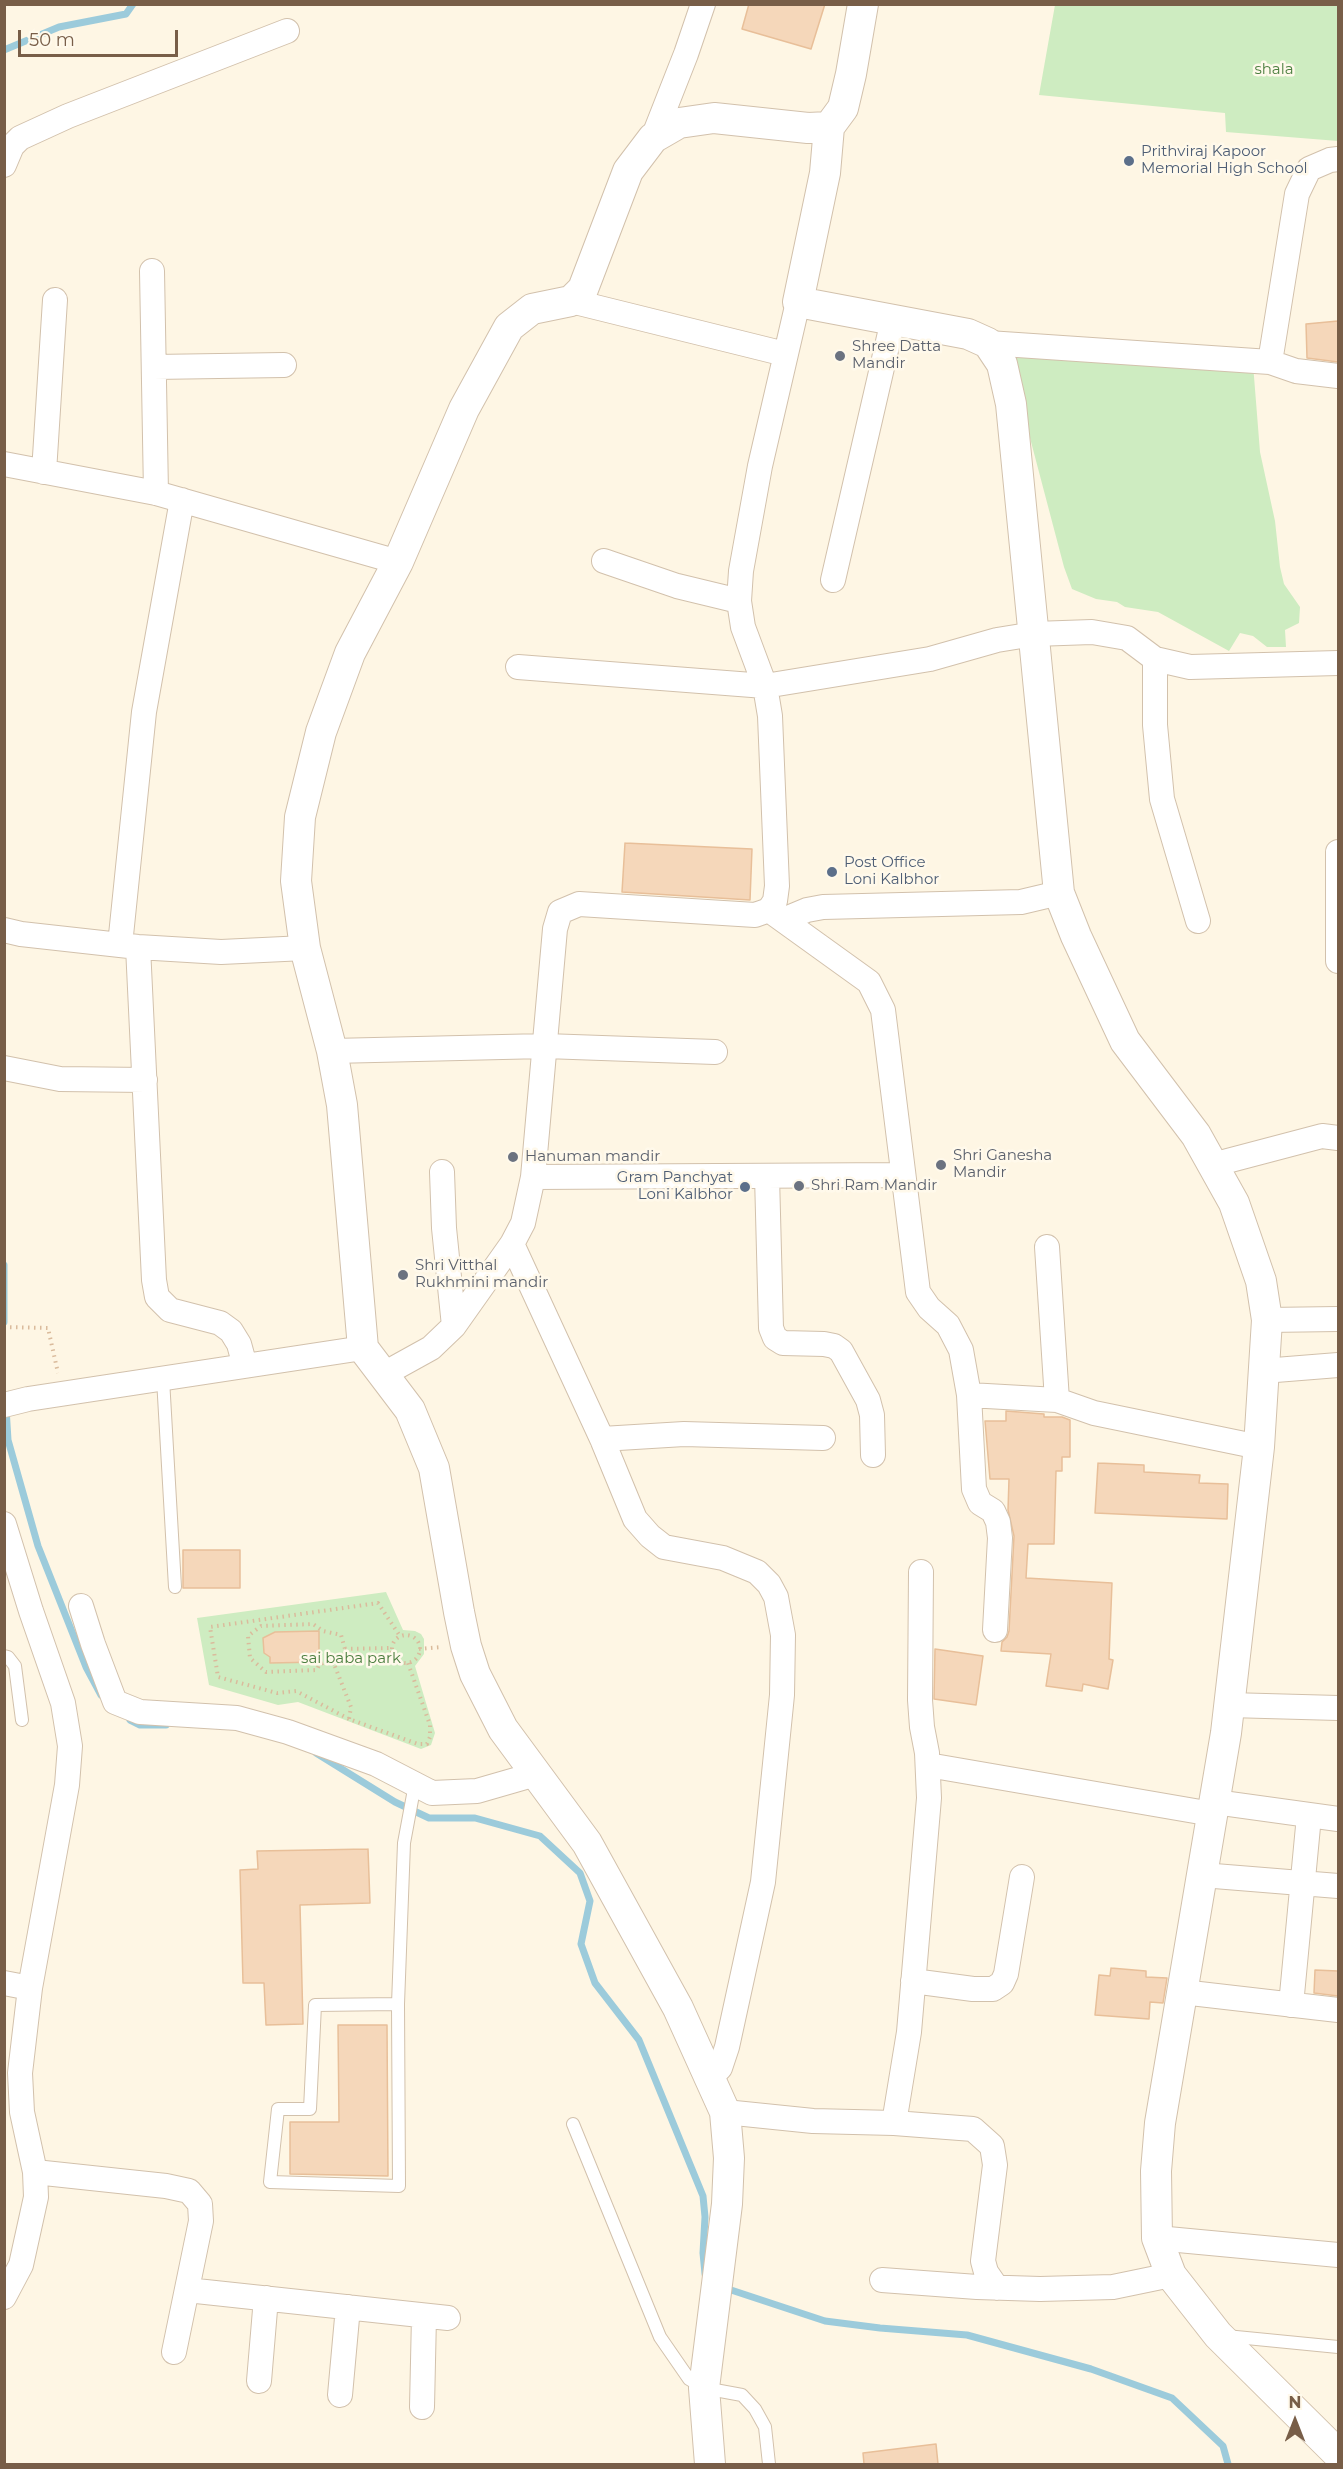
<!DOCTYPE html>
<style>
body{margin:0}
#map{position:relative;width:1343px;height:2469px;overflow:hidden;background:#fef6e4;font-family:Montserrat,sans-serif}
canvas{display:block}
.frame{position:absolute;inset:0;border:6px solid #785e48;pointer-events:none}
.north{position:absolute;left:1265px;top:2391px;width:60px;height:60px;-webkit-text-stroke:4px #fff9eb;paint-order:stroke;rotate:0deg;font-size:16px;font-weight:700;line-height:24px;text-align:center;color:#785e48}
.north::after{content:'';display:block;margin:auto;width:21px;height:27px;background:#785e48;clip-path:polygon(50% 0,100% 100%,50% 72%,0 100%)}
.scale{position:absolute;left:18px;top:30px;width:160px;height:27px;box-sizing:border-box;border:3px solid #785e48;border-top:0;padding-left:8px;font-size:18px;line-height:21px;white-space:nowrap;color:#785e48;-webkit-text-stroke:4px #fff9eb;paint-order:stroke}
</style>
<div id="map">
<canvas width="1343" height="2469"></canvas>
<div class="frame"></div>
<div class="north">N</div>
<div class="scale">50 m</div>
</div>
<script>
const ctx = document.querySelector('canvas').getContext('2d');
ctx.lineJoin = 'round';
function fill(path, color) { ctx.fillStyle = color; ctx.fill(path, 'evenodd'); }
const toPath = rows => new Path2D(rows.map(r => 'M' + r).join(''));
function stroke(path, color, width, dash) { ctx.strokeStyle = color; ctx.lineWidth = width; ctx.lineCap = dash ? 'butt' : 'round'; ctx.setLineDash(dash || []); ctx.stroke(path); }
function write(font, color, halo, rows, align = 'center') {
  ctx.font = font + ' Montserrat,sans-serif'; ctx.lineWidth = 5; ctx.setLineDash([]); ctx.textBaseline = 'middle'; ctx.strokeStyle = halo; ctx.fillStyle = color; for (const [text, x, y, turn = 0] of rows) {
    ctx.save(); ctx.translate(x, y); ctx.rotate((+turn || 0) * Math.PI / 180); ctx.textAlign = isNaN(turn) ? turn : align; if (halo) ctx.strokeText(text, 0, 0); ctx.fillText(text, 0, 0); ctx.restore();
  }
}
fill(toPath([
 [1055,5,1338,5,1338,141,1226,132,1225,113,1039,95],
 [1024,348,1253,364,1260,452,1275,521,1280,567,1284,584,1300,607,1299,623,1285,630,1286,647,1267,647,1253,636,1240,633,1229,651,1158,612,1125,607,1117,602,1096,599,1072,589,1064,567,1020,400,1013,359],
 [386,1592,403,1630,415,1631,421,1634,424,1639,424,1654,415,1666,435,1733,431,1745,421,1749,298,1702,278,1705,209,1685,197,1618]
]), '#ceecc1');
stroke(toPath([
 [4,50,59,27,126,14,133,4],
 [4,1265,4,1322],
 [6,1408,8,1440,38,1546,86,1667,101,1695],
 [130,1720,140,1725,166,1725],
 [316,1753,395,1802,429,1818,475,1818,540,1836,580,1873,590,1901,581,1944,595,1983,639,2040,703,2196,705,2217,703,2253,705,2274],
 [725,2288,825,2321,880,2328,967,2335,1091,2369,1172,2398,1223,2446,1228,2464]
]), '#9ccbdb', 7);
const building = toPath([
 [749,4,825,4,811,49,742,29,749,4],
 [1338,321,1338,362,1307,358,1306,324,1338,321],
 [625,843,752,849,750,900,622,892,625,843],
 [1006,1411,1044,1414,1044,1417,1062,1417,1070,1420,1070,1457,1062,1457,1062,1471,1056,1471,1054,1544,1028,1544,1026,1578,1112,1583,1109,1659,1113,1660,1108,1689,1083,1684,1082,1691,1046,1686,1051,1654,1001,1651,1002,1642,1007,1637,1009,1631,1014,1536,1008,1510,1009,1479,990,1479,985,1421,1006,1421,1006,1411],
 [1098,1463,1144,1465,1144,1472,1200,1475,1199,1483,1228,1484,1227,1519,1095,1513,1098,1463],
 [183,1550,240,1550,240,1588,183,1588,183,1550],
 [319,1631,319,1662,270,1663,270,1657,264,1653,263,1638,275,1632,319,1631],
 [935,1649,983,1656,976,1705,934,1699,935,1649],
 [368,1849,370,1903,300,1905,303,2024,266,2025,264,1983,243,1983,240,1870,258,1869,257,1851,368,1849],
 [1111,1968,1146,1971,1146,1977,1167,1978,1163,2003,1150,2002,1149,2019,1095,2015,1099,1975,1110,1976,1111,1968],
 [1315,1970,1338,1971,1338,1996,1314,1993,1315,1970],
 [338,2025,387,2025,388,2176,290,2174,290,2122,339,2122,338,2025],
 [936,2444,938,2464,864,2464,863,2453,936,2444]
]);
fill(building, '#f5d7ba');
stroke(building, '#e8bf99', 1.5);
const service = toPath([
 [163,1379,175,1587],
 [4,1656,8,1657,15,1666,22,1720],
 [398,2004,315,2005,310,2109,278,2109,270,2182,399,2186,398,2004,404,1843,415,1784],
 [573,2124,660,2337,689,2379,704,2388,742,2395,755,2409,765,2427,769,2464],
 [1226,2336,1338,2347]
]);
const minor = toPath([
 [653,138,686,54,703,4],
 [4,165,12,146,20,138,68,116,287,31],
 [152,271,156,493],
 [571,301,785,354],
 [988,343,1270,362,1296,371,1338,376],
 [1270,362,1297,194,1309,169,1330,160,1338,159],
 [154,367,284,365],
 [4,464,156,493,398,562],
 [44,472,55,300],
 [604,561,677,586,739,601],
 [833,580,893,320],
 [1155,659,1155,725,1162,799,1198,921],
 [518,667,765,686,930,659,997,640,1034,634,1092,632,1127,638,1155,659,1190,667,1338,663],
 [1338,852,1338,961],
 [769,910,869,982,883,1010,918,1292,929,1308,948,1325,961,1350,969,1395,974,1489,980,1503,993,1511,998,1522,1000,1538,995,1630],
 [783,920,807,910,823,907,1021,902,1059,893],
 [4,930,21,934,138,947,221,952,305,948],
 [120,945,144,712,182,500],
 [138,947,154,1280,157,1297,170,1310,220,1323,231,1331,239,1344,245,1366],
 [332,1051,545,1046,715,1052],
 [4,1068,60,1079,145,1080],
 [1212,1165,1322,1136,1338,1138],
 [442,1172,444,1228,454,1326],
 [767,1176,771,1328,775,1338,783,1343,824,1344,834,1346,841,1351,868,1400,872,1415,873,1455],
 [533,1177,903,1175],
 [512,1244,602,1439,635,1519,650,1536,664,1547,723,1558,757,1572,769,1584,776,1597,783,1635,782,1695,763,1882,727,2047,720,2068,708,2079],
 [1047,1247,1057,1400],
 [1267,1320,1338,1319],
 [1263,1371,1338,1365],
 [384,1374,431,1348,454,1326,512,1244,523,1223,533,1177,555,929,560,912,579,904,755,915,769,910,775,901,777,886,770,716,765,686,743,627,739,601,741,571,760,466,798,302],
 [969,1395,1057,1400,1094,1413,1259,1447],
 [4,1405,28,1399,363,1348],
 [602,1439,684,1434,823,1438],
 [4,1524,31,1611,63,1703,70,1746,67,1785,30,1988,20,2073,22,2112,35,2172,36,2197,21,2265,4,2297],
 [81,1606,93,1644,115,1702,140,1712,237,1718,288,1732,376,1764,432,1793,477,1791,536,1774],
 [1229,1705,1338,1708],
 [928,1765,1212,1814],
 [1215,1802,1338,1819],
 [1202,1875,1338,1886],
 [913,1981,973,1989,993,1989,1002,1983,1006,1974,1022,1877],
 [4,1983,30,1988],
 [1182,1992,1338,2010],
 [1291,2005,1309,1816],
 [725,2112,813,2121,894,2123,973,2129,992,2146,995,2165,983,2261,986,2272,997,2288],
 [894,2123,909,2032,929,1798,927,1753,922,1727,920,1700,921,1572],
 [35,2172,166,2186,189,2191,200,2204,201,2221,174,2352],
 [1157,2238,1338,2255],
 [882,2280,977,2287,1040,2289,1113,2287,1171,2275],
 [187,2290,448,2318],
 [259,2381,266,2298],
 [340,2395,348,2307],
 [422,2407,424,2316]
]);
const tertiary = toPath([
 [829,127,825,173,798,302,968,334,988,343,1002,364,1011,404,1059,893,1076,936,1125,1041,1196,1135,1234,1203,1261,1281,1267,1320,1259,1447,1226,1733,1160,2123,1156,2171,1157,2238,1171,2275,1218,2335,1338,2454],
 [710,2464,704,2388,727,2204,729,2158,725,2112,678,2008,587,1843,503,1729,475,1674,466,1646,459,1612,434,1468,410,1410,363,1348,342,1105,332,1051,305,948,296,881,300,817,321,732,350,653,398,562,464,409,509,327,532,309,571,301,583,289,628,171,653,138,679,123,714,118,808,128,829,127,843,108,851,74,863,4]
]);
stroke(service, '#d2c1ac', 14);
stroke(minor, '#d2c1ac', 26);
stroke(tertiary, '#d2c1ac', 32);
stroke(toPath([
 [4,1327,48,1328,58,1373],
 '392 1649a14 14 0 1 1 28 0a14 14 0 1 1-28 0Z',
 [345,1649,392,1648],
 [419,1649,442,1647],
 [334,1664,327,1661,319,1665,317,1670,266,1672,250,1658,248,1636,261,1626,313,1624,323,1631,341,1635,345,1649,344,1655,334,1664,351,1707,349,1719,418,1744,427,1744,430,1737,430,1725,408,1663],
 [349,1719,296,1691,277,1693,218,1677,210,1627,378,1603,400,1636]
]), '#dabb9c', 4, [1.5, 4.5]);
stroke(service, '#fff', 12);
stroke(minor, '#fff', 24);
stroke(tertiary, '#fff', 30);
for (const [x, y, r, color] of [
 [1129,161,6,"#5c6f8a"],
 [840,356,6,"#6b7280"],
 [832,872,6,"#5c6f8a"],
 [513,1157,6,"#6b7280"],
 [941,1165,6,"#6b7280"],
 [799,1186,6,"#6b7280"],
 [745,1187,6,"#5c6f8a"],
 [403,1275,6,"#6b7280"]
]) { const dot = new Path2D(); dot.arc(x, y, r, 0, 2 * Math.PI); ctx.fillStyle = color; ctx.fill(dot); stroke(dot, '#fff9eb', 2); }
write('15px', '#4b7e3f', '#fff9eb', [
 ["shala",1274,70],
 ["sai baba park",351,1659]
]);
write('15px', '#4e5e75', '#fff9eb', [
 ["Prithviraj Kapoor",1141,152],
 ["Memorial High School",1141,169],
 ["Post Office",844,863],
 ["Loni Kalbhor",844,880],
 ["Gram Panchyat",733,1178,"right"],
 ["Loni Kalbhor",733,1195,"right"]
], 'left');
write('15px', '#5b616d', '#fff9eb', [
 ["Shree Datta",852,347],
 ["Mandir",852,364],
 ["Shri Ganesha",953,1156],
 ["Mandir",953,1173],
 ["Hanuman mandir",525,1157],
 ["Shri Ram Mandir",811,1186],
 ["Shri Vitthal",415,1266],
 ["Rukhmini mandir",415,1283]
], 'left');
</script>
